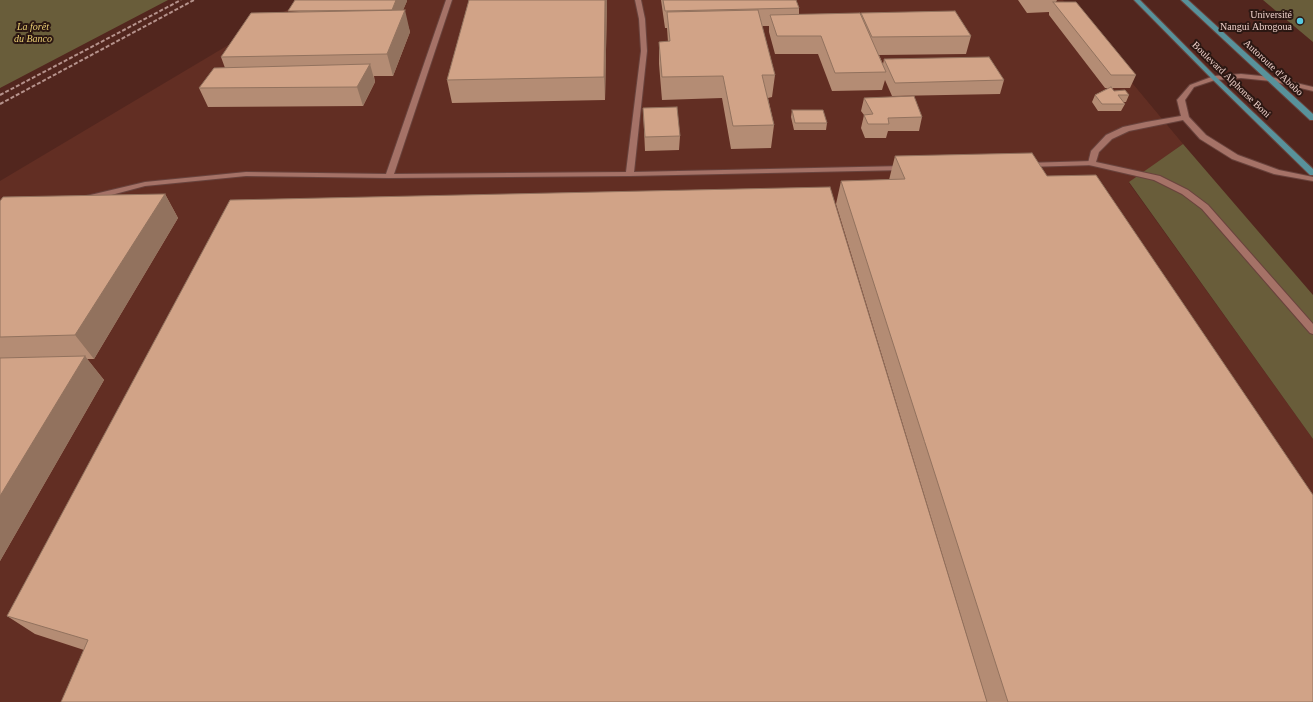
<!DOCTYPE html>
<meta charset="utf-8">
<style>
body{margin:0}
canvas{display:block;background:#52261e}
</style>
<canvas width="1313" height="702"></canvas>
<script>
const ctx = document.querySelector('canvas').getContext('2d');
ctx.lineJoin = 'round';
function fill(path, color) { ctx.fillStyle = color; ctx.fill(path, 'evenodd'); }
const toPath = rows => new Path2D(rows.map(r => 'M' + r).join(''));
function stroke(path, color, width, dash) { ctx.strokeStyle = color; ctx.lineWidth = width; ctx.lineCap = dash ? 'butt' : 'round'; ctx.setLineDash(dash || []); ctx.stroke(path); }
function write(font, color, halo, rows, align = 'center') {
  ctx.font = font + ' Georgia,serif'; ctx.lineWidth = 4; ctx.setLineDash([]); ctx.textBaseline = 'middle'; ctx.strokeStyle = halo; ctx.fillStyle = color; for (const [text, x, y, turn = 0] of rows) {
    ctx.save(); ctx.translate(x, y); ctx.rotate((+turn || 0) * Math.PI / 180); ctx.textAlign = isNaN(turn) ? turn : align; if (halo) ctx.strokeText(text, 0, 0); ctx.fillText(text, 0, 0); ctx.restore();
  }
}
fill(toPath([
 [304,0,1063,0,1183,144,1129,183,1313,439,1313,702,0,702,0,181]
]), '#622e23');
fill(toPath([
 [0,0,168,0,0,88],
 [1263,0,1313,0,1313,42],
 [1183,144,1313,295,1313,439,1129,182]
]), '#695d3a');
const service = toPath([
 [446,0,452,0,394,174,626,172,641,51,639,19,635,0,641,0,645,19,647,51,634,172,904,166,908,168,904,170,630,176,389,178,246,176,145,186,85,202,81,199,82,197,145,182,246,172,386,174,446,0],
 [1092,161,1095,161,1095,165,1026,167,1022,165,1026,163,1092,161]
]);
const minor = toPath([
 [1241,74,1271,77,1313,87,1313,91,1271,81,1241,78,1215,80,1194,87,1185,100,1189,117,1206,135,1238,155,1279,170,1313,177,1313,181,1274,174,1232,159,1200,139,1183,120,1129,131,1112,139,1099,152,1096,162,1160,176,1188,190,1208,205,1313,324,1313,334,1310,333,1202,209,1182,194,1154,180,1089,165,1088,163,1091,151,1106,135,1123,127,1146,122,1181,116,1177,100,1190,85,1214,76,1241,74]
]);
const primary = toPath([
 [1134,0,1140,0,1216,77,1313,169,1313,175,1310,175,1212,79,1134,0],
 [1181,0,1188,0,1313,114,1313,120,1310,120,1181,0]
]);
stroke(service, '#69433d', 2);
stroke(minor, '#69433d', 2);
stroke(primary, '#69433d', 2);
fill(service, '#a57267');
fill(minor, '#a57267');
fill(primary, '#58929b');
stroke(toPath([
 [0,95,181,0],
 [0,104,194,0]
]), '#b5928c', 2, [4, 2]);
fill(toPath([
 [469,0,607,0,605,100,452,103,447,80],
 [661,0,796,0,799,8,799,14,861,15,861,13,971,36,966,54,879,55,883,64,884,59,1004,80,1000,94,892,96,885,80,882,90,832,91,818,54,775,54,769,32,769,26,762,26,775,75,772,97,768,98,774,125,771,148,731,149,722,98,662,100,659,64,659,42,668,42,667,28,665,28],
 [1018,0,1057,0,1056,2,1136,75,1130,88,1112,88,1114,91,1129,95,1126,102,1123,102,1125,104,1121,111,1098,111,1092,102,1095,95,1108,88,1105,88,1049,15,1049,12,1027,13],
 [407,1,403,10,410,32,393,76,374,76,375,82,363,106,208,107,199,88,225,68,221,57,289,12],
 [864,98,922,117,919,131,888,131,886,138,865,138,861,128,864,115,861,111],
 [643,108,680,136,679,150,645,151],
 [792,110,827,123,826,130,794,130,791,117],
 [895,156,1047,176,1313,702,987,702,836,204,841,181,889,180],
 [830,187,84,650,35,634,7,616],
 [165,194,178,218,94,359,87,359,104,380,0,561,0,201]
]), '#b48c74');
fill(toPath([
 [396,0,407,0,407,1,396,27,392,10],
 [605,0,607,0,605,100,604,77],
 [405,10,410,32,393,76,387,54],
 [370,64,375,82,363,106,357,87],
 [165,194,178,218,94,359,75,335],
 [85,356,104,380,0,561,0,496]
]), '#92725e');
const building = toPath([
 [295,0,396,0,392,10,288,11,295,0],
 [469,0,605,0,604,77,447,80,469,0],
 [663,0,796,0,799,8,665,11,663,0],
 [1053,2,1076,2,1136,75,1111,75,1053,2],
 [405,10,387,54,221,57,251,13,405,10],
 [758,10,775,75,762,75,774,125,733,126,723,76,662,77,659,42,670,41,667,12,758,10],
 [955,11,971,36,872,37,861,13,955,11],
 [860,13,886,72,835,73,821,36,777,36,770,15,860,13],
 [989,57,1004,80,895,83,884,59,989,57],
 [370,64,357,87,199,88,214,68,370,64],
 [1111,87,1114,91,1125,90,1129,95,1118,95,1125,104,1102,104,1095,95,1111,87],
 [914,96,922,117,888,118,889,124,868,124,864,115,873,114,864,98,914,96],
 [677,107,680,136,645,137,643,108,677,107],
 [792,110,823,110,827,123,795,123,792,110],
 [1032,153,1047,176,1096,175,1313,495,1313,702,1008,702,841,181,905,179,895,156,1032,153],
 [830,187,987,702,61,702,88,640,7,616,230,200,830,187],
 [165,194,75,335,0,337,0,201,3,197,165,194],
 [85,356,0,496,0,358,85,356]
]);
fill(building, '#d1a387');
stroke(building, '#92725e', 1);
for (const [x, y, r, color] of [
 [1300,21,4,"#56c9e0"]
]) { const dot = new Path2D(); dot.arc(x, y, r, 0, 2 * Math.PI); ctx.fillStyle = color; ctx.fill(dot); stroke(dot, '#2b1712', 1.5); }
write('10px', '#eccfc9', '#2b1712', [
 ["Université",1292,15],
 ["Nangui Abrogoua",1292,27]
], 'right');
write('italic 10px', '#eace74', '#2b1712', [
 ["La forêt",33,27],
 ["du Banco",33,39]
]);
write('10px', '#eccfc9', '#2b1712', [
 ["Autoroute d'Abobo",1273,68,43],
 ["Boulevard Alphonse Boni",1231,80,44]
]);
</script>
